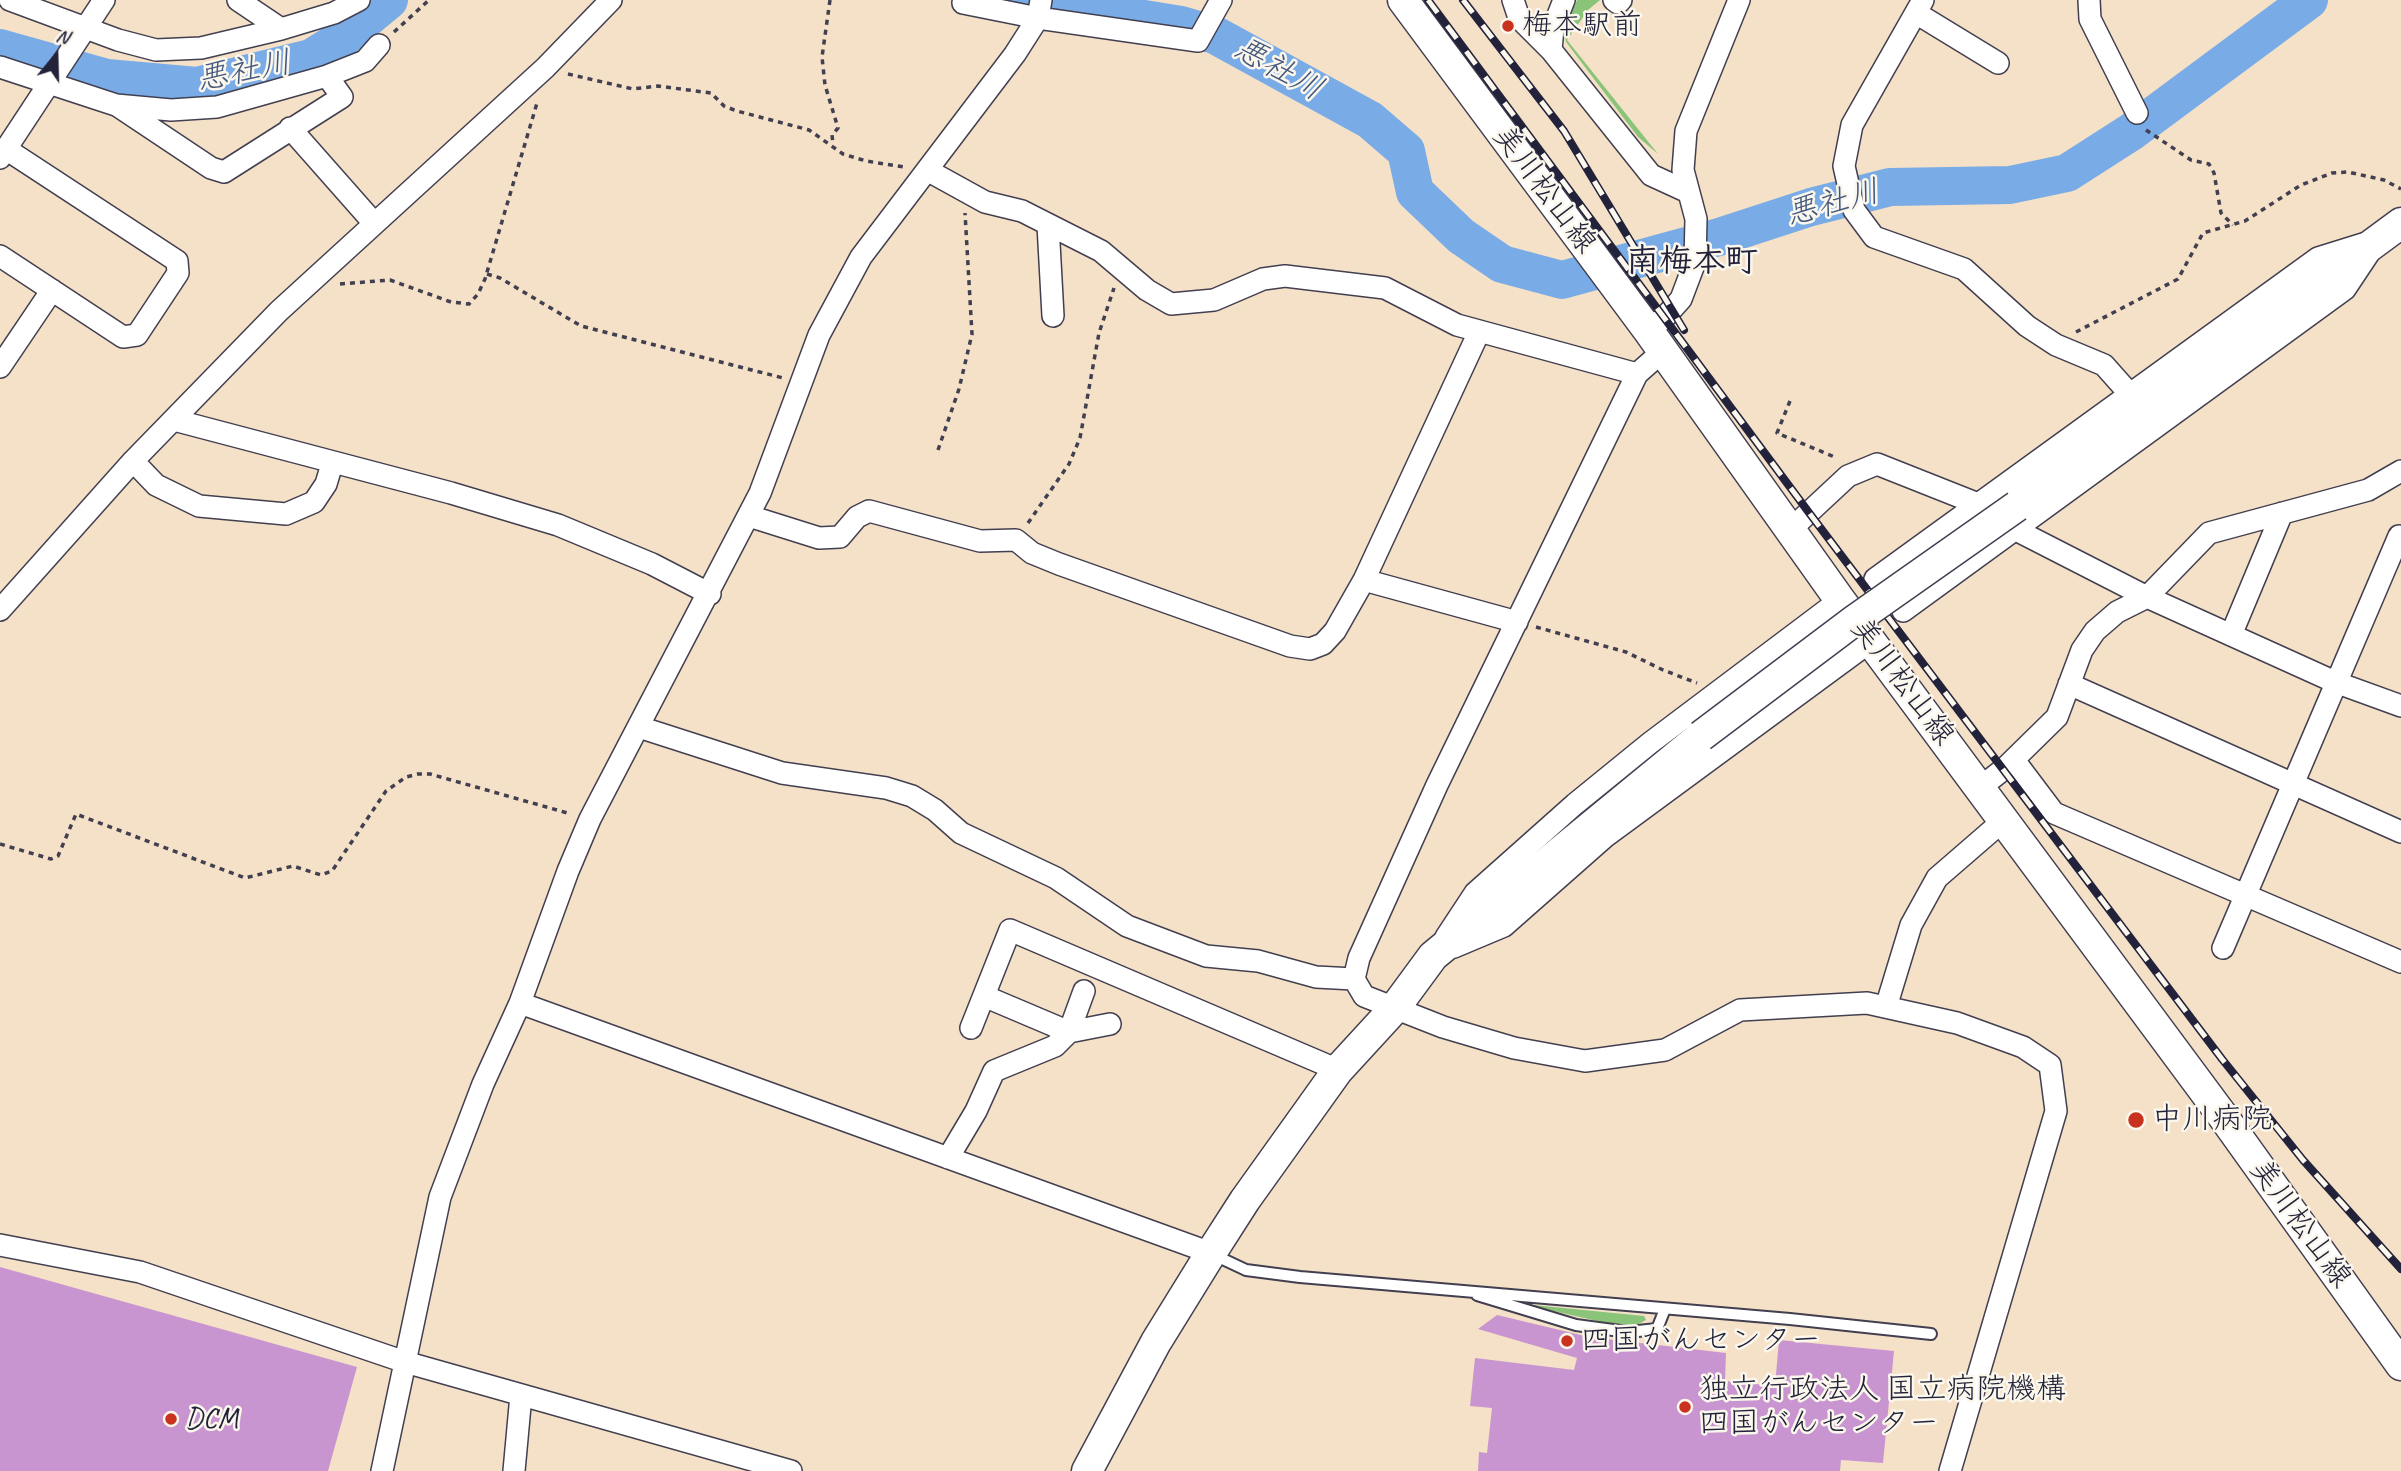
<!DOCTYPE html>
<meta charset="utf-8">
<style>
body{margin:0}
#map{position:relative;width:2401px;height:1471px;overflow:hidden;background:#f5e1c7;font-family:Caveat,sans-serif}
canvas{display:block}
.north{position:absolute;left:21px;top:21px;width:70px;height:70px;-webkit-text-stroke:5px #fbf7ec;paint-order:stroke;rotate:19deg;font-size:19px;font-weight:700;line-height:28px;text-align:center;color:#22223b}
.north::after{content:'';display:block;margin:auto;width:24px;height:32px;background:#22223b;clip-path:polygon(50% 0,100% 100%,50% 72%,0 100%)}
</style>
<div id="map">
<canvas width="2401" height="1471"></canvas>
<div class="north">N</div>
</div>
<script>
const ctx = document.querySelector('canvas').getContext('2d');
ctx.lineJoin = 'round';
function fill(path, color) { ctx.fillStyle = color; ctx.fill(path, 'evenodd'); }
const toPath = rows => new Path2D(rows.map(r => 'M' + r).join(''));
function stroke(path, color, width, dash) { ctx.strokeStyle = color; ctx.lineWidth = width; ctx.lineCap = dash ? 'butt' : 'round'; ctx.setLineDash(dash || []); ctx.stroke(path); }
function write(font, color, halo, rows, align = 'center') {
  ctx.font = font + ' Caveat,"Klee One",sans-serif'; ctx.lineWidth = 5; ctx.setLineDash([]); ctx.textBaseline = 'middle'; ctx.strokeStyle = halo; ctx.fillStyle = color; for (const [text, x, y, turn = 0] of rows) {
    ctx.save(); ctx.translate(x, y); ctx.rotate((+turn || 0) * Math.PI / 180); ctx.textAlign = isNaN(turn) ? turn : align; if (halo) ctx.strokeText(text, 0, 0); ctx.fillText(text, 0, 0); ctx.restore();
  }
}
fill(toPath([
 [1577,0,1600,0,1588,10,1567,40,1658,154,1638,137,1566,42,1564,32],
 [1523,1304,1644,1316,1646,1320,1634,1326,1606,1323]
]), '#89c479');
stroke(toPath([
 [1028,0,1181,25,1215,35,1370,120,1406,151,1415,192,1461,236,1502,264,1562,280,1719,237,1811,207,1890,187,2010,185,2067,173,2131,132,2309,0],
 [0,48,107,78,197,86,311,58,343,38,389,0]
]), '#79ace6', 38);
fill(toPath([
 [0,1267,357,1367,328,1471,0,1471],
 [1497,1315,1589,1337,1726,1353,1725,1381,1775,1386,1779,1340,1894,1351,1883,1463,1841,1460,1840,1471,1478,1471,1479,1452,1487,1453,1492,1408,1470,1406,1475,1358,1574,1370,1577,1358,1478,1329]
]), '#c895d0');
const lane = toPath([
 [1212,1254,1246,1270,1300,1277,1790,1319,1931,1334],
 [1477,1295,1576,1325,1628,1332,1657,1329,1665,1309]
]);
const street = toPath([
 [10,0,118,40,156,50,201,48,281,29,334,13,359,0],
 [238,0,281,29],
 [1513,0,1519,18,1551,50,1651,175,1688,192],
 [1614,0,1618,3,1621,0],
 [1923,0,1852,125,1844,166,1854,210,1874,237,1964,269,2027,326,2056,345,2104,365,2128,392],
 [2089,0,2090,19,2137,113],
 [963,3,1038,18,1198,41,1221,0],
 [1916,13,1998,63],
 [1551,50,1553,28,1564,0],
 [0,67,116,105,171,110,217,107,327,76,365,61,379,45],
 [118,106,211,168,224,172,342,97,327,76],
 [290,128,373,222],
 [0,158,104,0],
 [927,170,985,202,1022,211,1101,251,1147,290,1171,304,1214,300,1263,279,1285,276,1385,288,1457,325,1637,374],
 [1048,225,1053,316],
 [0,256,123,337,137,335,178,273,177,261,6,149],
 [1648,330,1664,318,1681,299,1695,262,1696,219,1683,170,1686,131,1739,0],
 [1663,351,1637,374,1437,785,1359,958,1354,979,1364,996,1443,1027,1514,1048,1585,1061,1665,1050,1740,1010,1867,1003,1957,1023,2023,1047,2050,1065,2056,1111,1950,1471],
 [0,367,52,290],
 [174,420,451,493,558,525,652,564,710,594],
 [133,461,156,485,199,506,286,514,314,502,326,484,332,464],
 [749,516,819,538,840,537,857,517,869,511,980,541,1016,540,1032,553,1059,564,1290,646,1310,649,1323,644,1335,631,1364,580,1479,332],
 [1790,530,1848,476,1877,464,1978,504,2016,530,2147,597,2335,682,2401,706],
 [1875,579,2318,258,2363,244],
 [1364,580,1517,622],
 [0,610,133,461,279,311,545,68,611,0],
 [1903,611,2345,289,2369,253],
 [2231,635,2282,513],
 [2069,684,2401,832],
 [639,727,782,773,886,788,912,796,935,810,961,833,1056,878,1127,926,1206,956,1258,961,1316,977,1354,979],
 [2014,760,2054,813,2401,962],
 [1981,787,2005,768,2057,717,2082,650,2095,631,2117,612,2147,597,2209,533,2368,490,2401,471],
 [1446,937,1475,893,1575,804,1650,743,1840,600],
 [1454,947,1504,926,1606,836,1871,641],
 [2223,948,2399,536],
 [984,996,1069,1032,1084,991],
 [520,1003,1211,1253],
 [1886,1007,1911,925,1937,878,2004,820],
 [971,1028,1010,930,1338,1070],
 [948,1158,976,1111,994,1071,1055,1046,1069,1032,1110,1024],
 [0,1245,140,1272,405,1362,791,1471],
 [382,1471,440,1197,483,1084,520,1003,568,871,590,819,760,493,819,335,861,257,1015,54,1038,18,1041,0],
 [514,1471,521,1395]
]);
const secondary = toPath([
 [1403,0,1648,330,1840,600,2222,1115,2401,1365],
 [2017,506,2401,223],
 [1087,1471,1156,1342,1211,1253,1245,1200,1338,1070,1394,1009,1433,956,1701,736]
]);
stroke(lane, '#423f50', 14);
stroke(street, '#423f50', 24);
stroke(secondary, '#423f50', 33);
stroke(toPath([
 [830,0,822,57,825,85,838,128,832,135,833,144],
 [394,32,429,0],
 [568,74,633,89,658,86,711,93,724,106,737,111,809,130,843,154,866,161,904,167],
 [2146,130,2191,160,2209,164,2214,173,2221,213,2233,225],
 [487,274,500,278,581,326,783,378],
 [340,284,390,280,451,302,469,304,478,294,485,279,537,103],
 [2076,332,2178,279,2203,233,2245,221,2301,185,2332,173,2348,172,2384,180,2401,189],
 [1790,401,1777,433,1837,458],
 [938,450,959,389,972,334,965,213],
 [1028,523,1069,464,1080,438,1099,333,1114,288],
 [1536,627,1626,652,1663,670,1697,683],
 [0,844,51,859,58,856,76,814,245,878,293,866,321,875,332,871,386,791,406,777,418,774,430,774,571,814]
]), '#423f50', 3.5, [5, 5]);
stroke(lane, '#fff', 10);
stroke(street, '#fff', 21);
stroke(secondary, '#fff', 30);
const rail = toPath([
 [1428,0,1810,514,2222,1059,2303,1160,2401,1269],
 [1463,0,1564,131,1684,330]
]);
stroke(rail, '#22223b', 8);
stroke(rail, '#fbf7ec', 5, [16]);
const secondaryBridge = toPath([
 [1701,736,1855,620,2017,506]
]);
stroke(secondaryBridge, '#423f50', 33, []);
stroke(secondaryBridge, '#fff', 30);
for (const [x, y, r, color] of [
 [1508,26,7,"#c8321e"],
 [2136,1120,9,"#c8321e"],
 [1567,1341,7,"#c8321e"],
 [1685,1407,7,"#c8321e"],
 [171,1419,7,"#c8321e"]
]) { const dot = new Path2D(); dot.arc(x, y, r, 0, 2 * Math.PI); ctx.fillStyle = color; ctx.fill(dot); stroke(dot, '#fbf7ec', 2.5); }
write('30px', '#22223b', '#fbf7ec', [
 ["梅本駅前",1522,26],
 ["中川病院",2152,1120],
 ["四国がんセンター",1581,1341],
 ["独立行政法人 国立病院機構",1699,1390],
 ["四国がんセンター",1699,1424],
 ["DCM",185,1419]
], 'left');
write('30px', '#22223b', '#fbf7ec', [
 ["美川松山線",1544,190,53],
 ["美川松山線",1902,682,53],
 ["美川松山線",2300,1224,54]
]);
write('italic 32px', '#45597f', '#fbf7ec', [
 ["悪社川",1278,70,29],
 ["悪社川",244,72,-11],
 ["悪社川",1833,204,-15]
]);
write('bold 33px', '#22223b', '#fbf7ec', [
 ["南梅本町",1692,262]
]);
</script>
